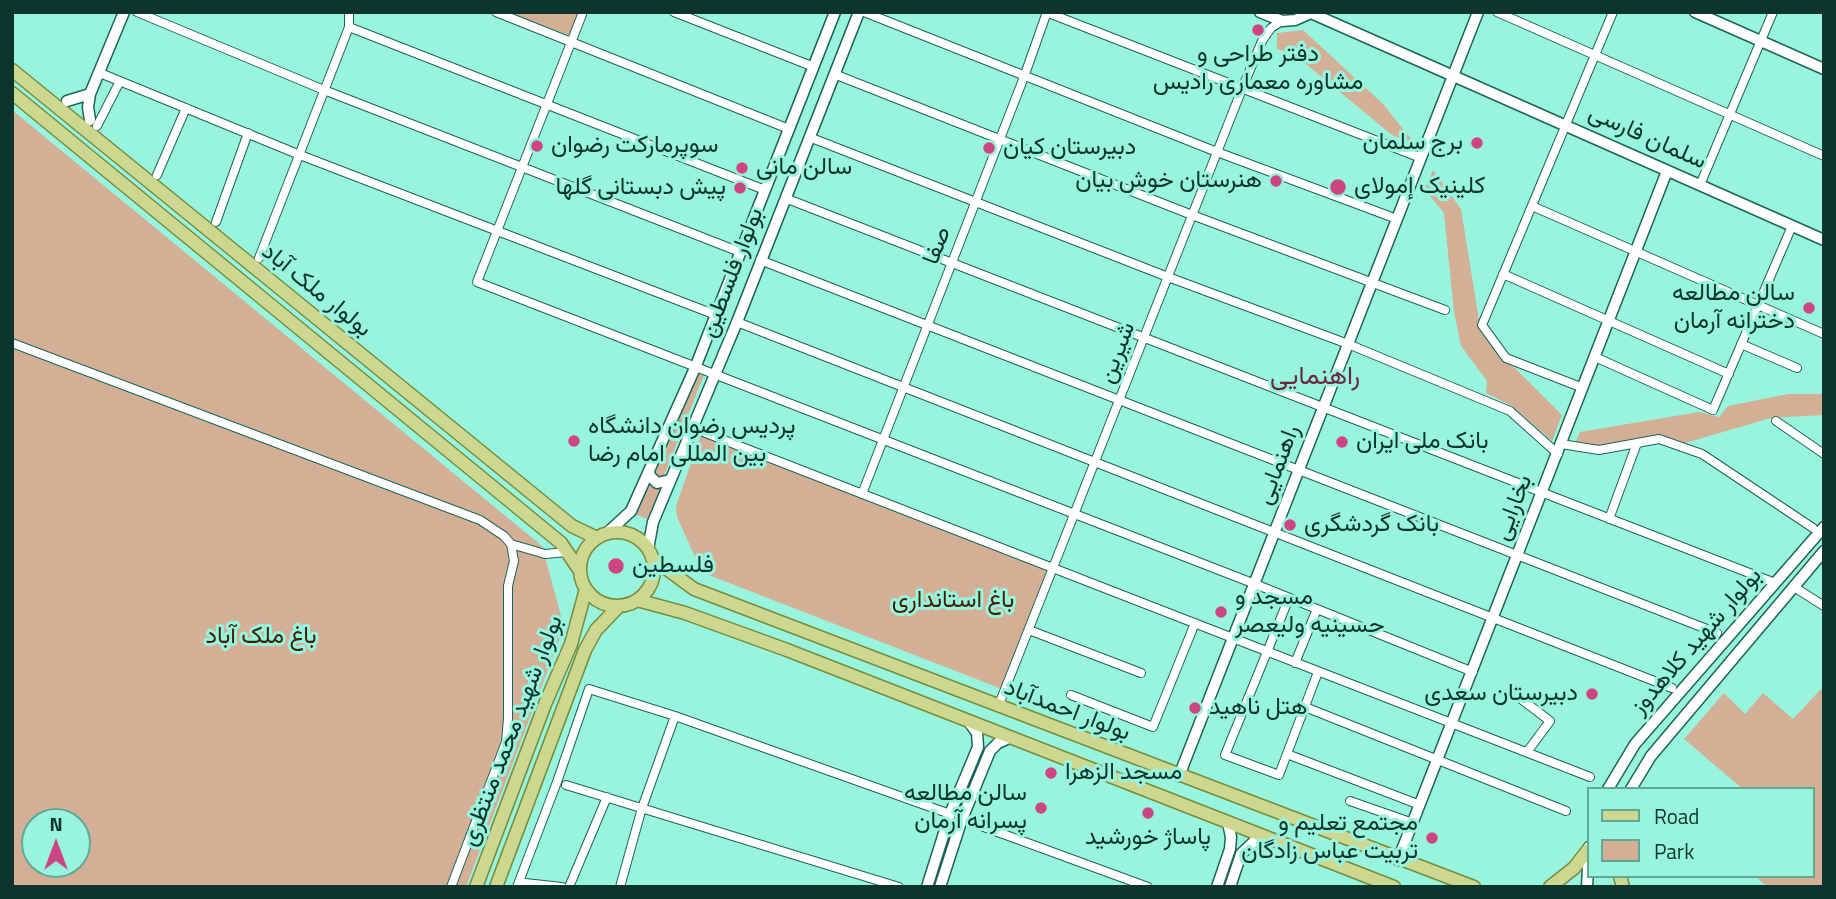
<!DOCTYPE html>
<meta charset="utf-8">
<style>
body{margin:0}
#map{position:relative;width:1836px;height:899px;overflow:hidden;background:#99f4dd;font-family:"Titillium Web",sans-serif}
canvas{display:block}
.frame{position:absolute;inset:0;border:14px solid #0d352d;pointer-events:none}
.legend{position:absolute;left:1587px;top:787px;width:228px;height:91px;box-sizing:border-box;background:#99f4dd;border:2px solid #61a897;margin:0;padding:9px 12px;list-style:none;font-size:21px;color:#0d352d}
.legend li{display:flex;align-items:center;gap:14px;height:35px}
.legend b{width:35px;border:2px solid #61a897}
.north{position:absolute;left:21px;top:808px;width:70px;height:70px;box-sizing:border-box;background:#99f4dd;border:2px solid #61a897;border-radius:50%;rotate:0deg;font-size:19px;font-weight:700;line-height:28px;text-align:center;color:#0d352d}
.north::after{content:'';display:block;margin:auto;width:24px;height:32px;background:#cd4582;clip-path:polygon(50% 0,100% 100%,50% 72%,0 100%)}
</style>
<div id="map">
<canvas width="1836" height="899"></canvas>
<div class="frame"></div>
<ul class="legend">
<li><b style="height:9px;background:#cdd790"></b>Road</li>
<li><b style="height:19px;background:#d3af96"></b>Park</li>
</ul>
<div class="north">N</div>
</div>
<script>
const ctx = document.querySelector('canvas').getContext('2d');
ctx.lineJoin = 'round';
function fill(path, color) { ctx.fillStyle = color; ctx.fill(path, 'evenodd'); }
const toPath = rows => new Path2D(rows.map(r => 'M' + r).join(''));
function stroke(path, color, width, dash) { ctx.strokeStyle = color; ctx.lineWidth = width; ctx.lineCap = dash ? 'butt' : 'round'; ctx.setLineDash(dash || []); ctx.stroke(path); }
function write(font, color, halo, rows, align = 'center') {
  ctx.font = font + ' "Titillium Web",Vazirmatn,sans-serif'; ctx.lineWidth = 6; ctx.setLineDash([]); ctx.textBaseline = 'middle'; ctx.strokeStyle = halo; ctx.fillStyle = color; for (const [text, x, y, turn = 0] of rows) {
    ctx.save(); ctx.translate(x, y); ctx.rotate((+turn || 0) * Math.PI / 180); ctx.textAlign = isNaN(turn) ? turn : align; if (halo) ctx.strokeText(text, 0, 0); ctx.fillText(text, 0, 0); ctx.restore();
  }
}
fill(toPath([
 [508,12,580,12,571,36],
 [1303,30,1383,104,1416,145,1392,135,1295,55,1277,49,1277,33],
 [12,110,542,546,564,627,466,887,12,887],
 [35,822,77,822,77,864,35,864],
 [1433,170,1461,209,1479,320,1485,338,1562,415,1552,441,1512,406,1486,393,1487,381,1461,346,1454,312,1444,213,1425,190],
 [700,373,704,375,663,478,654,476],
 [1788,394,1824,394,1824,415,1771,418,1685,443,1657,436,1602,446,1575,443,1580,432,1699,412,1719,417,1728,406],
 [701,435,1045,568,1048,574,1002,689,706,574,700,568,677,517,676,506],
 [650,482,662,485,647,519,635,514],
 [1821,689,1824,691,1824,887,1768,887,1758,879,1760,876,1813,876,1813,789,1743,789,1684,739,1724,693,1745,714,1763,693,1793,719]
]), '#d3af96');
const street = toPath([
 [137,12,324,90,740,252],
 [496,12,789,129],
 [583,12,477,282,1255,584,1473,672],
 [674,12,814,67],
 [864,12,1217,152,1397,219],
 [1046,12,1421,158],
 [1497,12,1824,156],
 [349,27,765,190],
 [100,73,300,155,716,315],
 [834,74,1192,215,1445,310],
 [97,126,120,81],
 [809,137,1168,277,1348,344,1510,411,1558,454],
 [157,175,186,108],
 [1700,185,1773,12],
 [785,198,1775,583],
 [1532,206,1824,334],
 [216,222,248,133],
 [259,258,349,27,349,12],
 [760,260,1717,633],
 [1503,274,1729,374],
 [737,322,1672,688],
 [12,343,480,520,504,536,511,544,545,554,567,552],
 [1741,344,1797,368],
 [1595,357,1713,410,1792,226],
 [1583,388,1506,358,1482,325,1613,12],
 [1776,421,1824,454],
 [693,428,1590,777],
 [1561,444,1599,450,1659,439,1702,454,1813,528],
 [862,494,1024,77,1047,12],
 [1609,519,1637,443],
 [1794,587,1824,606],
 [1289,598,1225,755,1279,775,1318,672],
 [1029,630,1141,673],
 [1295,663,1317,609],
 [1071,695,1153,727,1195,623],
 [1521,699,1550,721,1527,752],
 [998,707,1242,89,1262,41,1271,28,1282,21],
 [1305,707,1566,811],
 [1287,754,1420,805],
 [566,785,899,887],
 [1350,801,1413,823],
 [962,819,1148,887],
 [451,887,506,742,508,718,508,586,514,561,511,544],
 [517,887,557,782,589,689,675,716,950,814],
 [525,887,525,883,562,887],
 [569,887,607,797],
 [620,887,642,808,675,716]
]);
const secondary = toPath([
 [1260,12,1282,21,1295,20,1311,13,1824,240],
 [1695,12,1824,69],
 [67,101,90,94],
 [90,120,88,107,90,94,124,12],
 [649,471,650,476,657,483,670,480],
 [606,534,631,511,695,368,835,12],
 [648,549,653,522,737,322,859,12],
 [1179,776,1478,12],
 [1608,789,1635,744,1824,527],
 [1631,789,1651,756,1824,551],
 [1398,860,1667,171],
 [927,887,950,814,978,747,977,733,969,722],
 [940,887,962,819,990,751,998,743,1009,738],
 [1217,887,1230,849,1231,837,1228,823],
 [1230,887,1241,854,1260,836],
 [1587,887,1589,847]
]);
const primary = toPath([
 [12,70,572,526,597,538],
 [12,93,561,543,580,571],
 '580 569a37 37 0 1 1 74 0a37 37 0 1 1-74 0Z',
 [652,558,694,589,1474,887],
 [637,600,685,613,787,650,1394,887],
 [1620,876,1623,887],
 [476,887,545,704,571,644,586,589],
 [496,887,585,650,596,630,619,606],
 [1550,887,1574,868,1588,850]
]);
stroke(street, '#1b6556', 10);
stroke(secondary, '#1b6556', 13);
stroke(primary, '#748d3d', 15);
stroke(street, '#fff', 8);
stroke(secondary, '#fff', 10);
stroke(primary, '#cdd790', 12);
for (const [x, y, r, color] of [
 [1258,30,7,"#cd4582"],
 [1477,143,7,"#cd4582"],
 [537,146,7,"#cd4582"],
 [989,148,7,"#cd4582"],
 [742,168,7,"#cd4582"],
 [1276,181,7,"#cd4582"],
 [1338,187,9,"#cd4582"],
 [740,188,7,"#cd4582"],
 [1809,308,7,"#cd4582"],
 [574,441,7,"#cd4582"],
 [1342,442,7,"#cd4582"],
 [1290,525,7,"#cd4582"],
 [616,566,9,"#cd4582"],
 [1221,612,7,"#cd4582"],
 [1592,694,7,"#cd4582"],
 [1195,708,7,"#cd4582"],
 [1051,773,7,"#cd4582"],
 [1041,808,7,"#cd4582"],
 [1148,813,7,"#cd4582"],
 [1432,838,7,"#cd4582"]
]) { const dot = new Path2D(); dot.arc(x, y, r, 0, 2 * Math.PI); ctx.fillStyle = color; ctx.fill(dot); stroke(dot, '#99f4dd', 2.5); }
write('24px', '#0d352d', '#99f4dd', [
 ["دفتر طراحی و",1258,55,"center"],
 ["مشاوره معماری رادیس",1258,83,"center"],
 ["برج سلمان",1463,143,"right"],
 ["سوپرمارکت رضوان",551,146],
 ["دبیرستان کیان",1003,148],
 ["سالن مانی",756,168],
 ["هنرستان خوش بیان",1262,181,"right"],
 ["کلینیک إمولای",1354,187],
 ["پیش دبستانی گلها",726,188,"right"],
 ["سالن مطالعه",1795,294,"right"],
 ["دخترانه آرمان",1795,322,"right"],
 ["پردیس رضوان دانشگاه",588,427],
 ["بین المللی امام رضا",588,455],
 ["بانک ملی ایران",1356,442],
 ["بانک گردشگری",1304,525],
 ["فلسطین",632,566],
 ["مسجد و",1235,598],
 ["حسینیه ولیعصر",1235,626],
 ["دبیرستان سعدی",1578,694,"right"],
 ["هتل ناهید",1209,708],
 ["مسجد الزهرا",1065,773],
 ["سالن مطالعه",1027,794,"right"],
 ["پسرانه آرمان",1027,822,"right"],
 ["مجتمع تعلیم و",1418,824,"right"],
 ["تربیت عباس زادگان",1418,852,"right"],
 ["پاساژ خورشید",1148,838,"center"]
], 'left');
write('24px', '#0d352d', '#99f4dd', [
 ["سلمان فارسی",1647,138,24],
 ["صفا",938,246,-69],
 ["بولوار فلسطین",733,273,-69],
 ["بولوار ملک آباد",316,291,39],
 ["شیرین",1118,353,-69],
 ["راهنمایی",1279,465,-69],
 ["بخارایی",1514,508,-69],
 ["بولوار شهید کلاهدوز",1697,642,-49],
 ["بولوار احمدآباد",1067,711,21],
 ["بولوار شهید محمد منتظری",513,731,-69]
]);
write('24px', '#411f02', '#99f4dd', [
 ["باغ استانداری",953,601],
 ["باغ ملک آباد",261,637]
]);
write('26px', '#6a2744', '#99f4dd', [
 ["راهنمایی",1315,378]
]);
</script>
